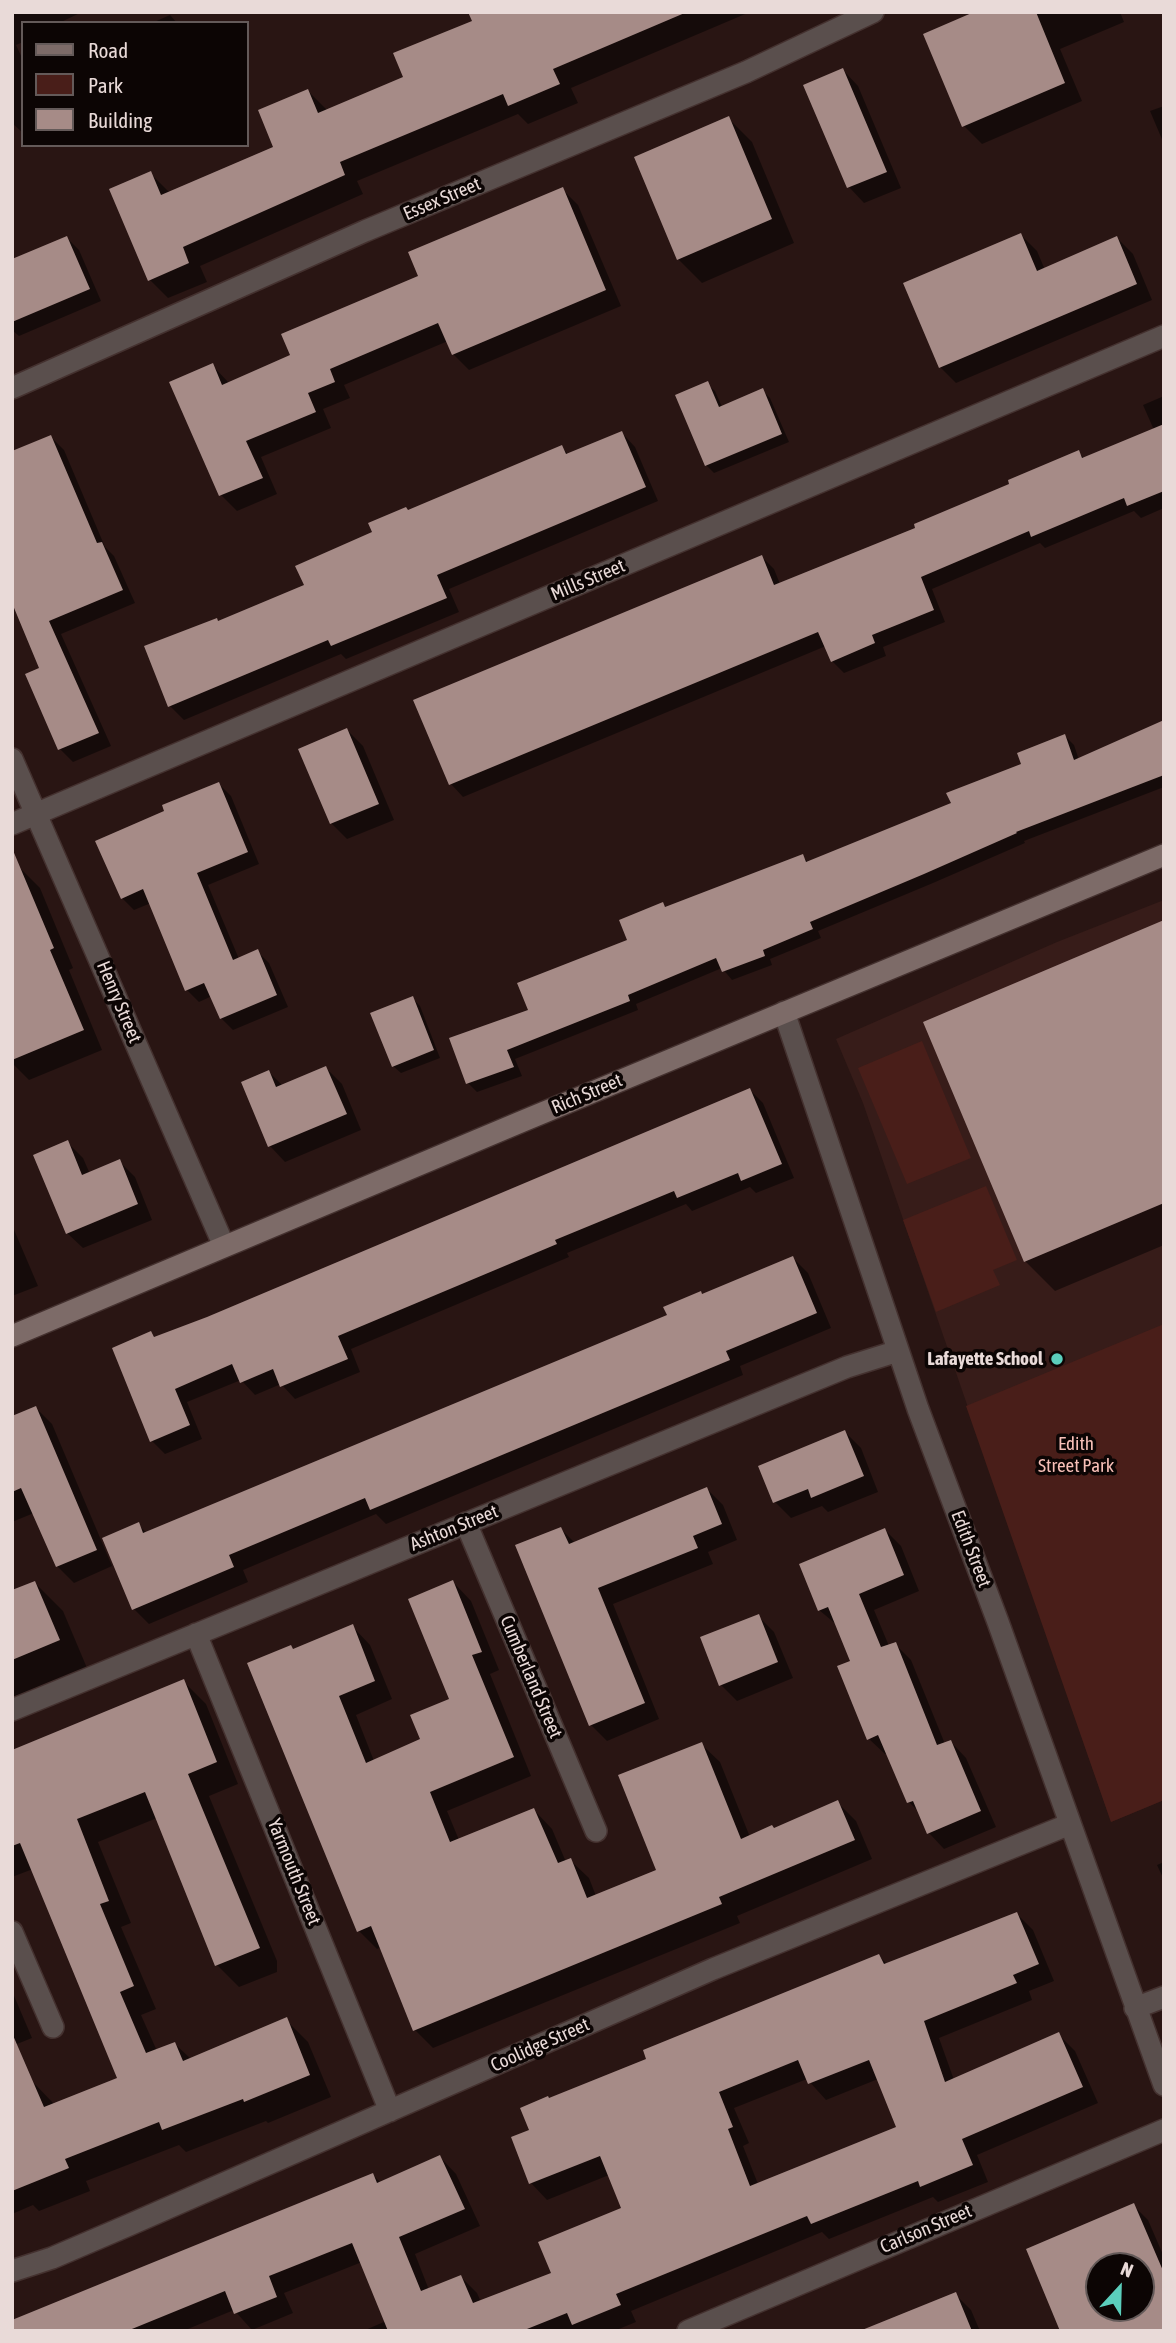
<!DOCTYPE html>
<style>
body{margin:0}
#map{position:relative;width:1176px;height:2343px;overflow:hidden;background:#291513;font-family:"Asap Condensed",sans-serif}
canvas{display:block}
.frame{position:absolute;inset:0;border:14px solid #e9dad8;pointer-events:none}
.legend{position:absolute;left:21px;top:21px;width:228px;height:126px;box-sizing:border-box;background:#0c0504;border:2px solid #645a59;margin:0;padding:9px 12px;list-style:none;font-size:21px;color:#e9dad8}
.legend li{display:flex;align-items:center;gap:14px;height:35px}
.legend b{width:35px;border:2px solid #645a59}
.north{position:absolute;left:1085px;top:2252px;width:70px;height:70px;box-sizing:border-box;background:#0c0504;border:2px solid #645a59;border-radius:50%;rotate:22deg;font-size:19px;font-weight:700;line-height:28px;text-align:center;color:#e9dad8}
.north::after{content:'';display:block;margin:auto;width:24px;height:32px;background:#5bcebc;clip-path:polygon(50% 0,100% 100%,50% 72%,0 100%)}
</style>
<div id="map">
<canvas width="1176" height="2343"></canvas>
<div class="frame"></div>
<ul class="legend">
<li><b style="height:9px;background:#7d6b68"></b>Road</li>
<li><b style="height:19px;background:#491e19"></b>Park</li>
<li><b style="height:19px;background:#a68b87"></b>Building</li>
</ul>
<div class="north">N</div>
</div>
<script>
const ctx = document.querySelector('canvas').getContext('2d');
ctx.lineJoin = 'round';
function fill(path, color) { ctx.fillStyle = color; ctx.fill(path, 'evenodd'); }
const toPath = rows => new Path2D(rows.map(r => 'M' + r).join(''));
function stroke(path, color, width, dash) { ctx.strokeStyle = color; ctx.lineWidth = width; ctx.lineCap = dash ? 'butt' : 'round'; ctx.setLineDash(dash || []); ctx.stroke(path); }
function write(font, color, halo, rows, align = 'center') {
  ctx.font = font + ' "Asap Condensed",sans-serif'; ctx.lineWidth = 7; ctx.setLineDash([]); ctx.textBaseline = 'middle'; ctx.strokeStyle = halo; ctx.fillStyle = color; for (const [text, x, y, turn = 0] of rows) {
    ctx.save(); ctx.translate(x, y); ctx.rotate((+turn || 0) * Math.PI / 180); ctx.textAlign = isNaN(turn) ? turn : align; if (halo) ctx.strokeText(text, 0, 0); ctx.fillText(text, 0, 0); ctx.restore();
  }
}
fill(toPath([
 [1164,900,1164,1800,1111,1822,863,1103,836,1039,1057,942]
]), '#371c19');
fill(toPath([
 [922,1041,971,1158,907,1184,858,1068],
 [986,1186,1017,1260,993,1270,1000,1285,936,1312,903,1220],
 [1164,1324,1164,1800,1111,1822,966,1406]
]), '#491e19');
fill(toPath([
 [12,12,82,12,59,23,23,23,23,42,16,45,23,60,23,133,12,123],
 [560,12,750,12,571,88,578,103,528,124,518,114,357,181,363,194,200,266,207,282,168,298,150,280,151,174,170,193,275,148,308,91,328,111],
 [979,12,1120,12,1124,22,1060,49,1082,101,982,144,964,126],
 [170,15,177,23,152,23],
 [843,70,858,86,901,188,864,203,849,187],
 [1164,106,1164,144,1150,111],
 [728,118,752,142,794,243,702,283,678,259],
 [562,189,578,205,621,306,469,370,453,354,448,341,344,385,350,398,323,409,331,428,261,457,277,494,237,511,221,495,171,383,212,365,229,383,292,356],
 [1021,235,1037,251,1045,270,1117,238,1133,254,1152,300,956,383,940,367],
 [67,238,79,250,101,301,19,336,12,330,12,261],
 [707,384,715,391,722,407,762,390,770,398,789,442,714,473,706,465],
 [1164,396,1164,508,1141,518,1134,511,1045,548,1040,543,932,589,945,622,883,647,886,656,844,673,832,661,826,646,463,797,451,784,416,701,762,557,774,569,780,584,918,529,1078,452,1085,459,1154,430,1143,405],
 [622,433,635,447,658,501,449,589,459,612,346,659,341,654,184,720,170,706,219,622,306,586,375,533,409,512,561,447,569,455],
 [51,437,64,450,105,547,114,556,135,603,61,634,111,746,73,762,60,749,41,669],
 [1164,723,1164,787,1024,841,1025,843,933,883,818,931,821,938,770,959,772,965,732,980,722,968,636,1004,638,1010,515,1059,522,1076,477,1092,468,1083,530,1011,629,941,662,904,666,908,802,856,809,863,953,804,1023,765,1065,736,1074,745,1079,760],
 [347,730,363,746,394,820,347,839,331,823],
 [219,784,231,796,259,864,208,885,239,959,257,951,269,963,288,1007,233,1030,221,1018,212,996,199,1002,187,990,151,903,134,910,122,898,166,812],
 [20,868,40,888,73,968,69,970,102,1050,29,1080,12,1063,12,1001],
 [1164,922,1164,1245,1055,1291,1025,1261],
 [412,998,420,1006,440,1058,401,1073,393,1066],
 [326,1068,342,1084,361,1130,285,1162,270,1146,269,1072,283,1086],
 [750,1090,763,1103,794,1178,756,1193,750,1187,692,1211,686,1204,567,1253,569,1257,351,1349,360,1372,295,1399,281,1384,255,1395,241,1380,187,1402,202,1439,165,1454,152,1441,151,1333,156,1339],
 [68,1143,83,1158,90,1174,119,1161,135,1177,152,1220,83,1248,67,1233],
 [12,1225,38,1286,12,1296],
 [793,1258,808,1273,831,1328,740,1366,743,1375,386,1524,376,1514,243,1570,248,1582,149,1624,134,1609,138,1525,147,1533,669,1316,702,1295],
 [36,1408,52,1424,112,1566,74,1583,57,1566,34,1513,12,1522,12,1418],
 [845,1432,861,1448,878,1492,828,1512,822,1506,791,1518,775,1502,760,1467],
 [707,1489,723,1505,737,1540,708,1552,713,1564,613,1604,659,1719,607,1741,591,1725,561,1529,575,1543],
 [885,1530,901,1546,919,1591,874,1610,889,1646,895,1644,911,1660,945,1744,951,1742,966,1758,996,1827,944,1849,929,1833,921,1814,909,1802,888,1753,885,1754,869,1739,852,1662,837,1625,819,1610],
 [453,1582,471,1601,499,1670,490,1674,531,1776,447,1811,459,1840,534,1810,552,1829,566,1862,570,1860,589,1878,596,1896,658,1871,701,1744,720,1762,750,1837,774,1830,837,1802,856,1821,872,1859,737,1916,740,1923,433,2048,415,2030,381,1947,377,1949,359,1931,294,1650,352,1626,370,1645,392,1699,356,1715,374,1761,422,1740,451,1700],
 [35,1583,63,1611,87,1668,12,1699,12,1592],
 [758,1616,774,1632,793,1678,737,1701,721,1685],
 [183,1681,206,1704,238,1784,209,1796,277,1961,277,1972,239,1987,217,1965,157,1818,98,1842,131,1923,121,1927,156,2009,141,2015,157,2051,175,2044,191,2059,286,2020,308,2042,331,2097,268,2123,266,2121,186,2152,179,2145,86,2181,90,2191,39,2211,33,2205,12,2214,12,2087,31,2080,55,2105,119,2079,33,1869,12,1877,12,1751],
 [1164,1862,1164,1880,1157,1865],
 [1017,1914,1033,1930,1054,1981,1029,1991,1032,2000,939,2038,954,2080,1058,2034,1075,2051,1098,2103,977,2155,988,2182,938,2202,933,2197,829,2239,822,2232,631,2311,636,2322,614,2331,363,2331,386,2321,362,2262,284,2293,293,2313,252,2330,234,2310,183,2331,12,2331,373,2175,381,2183,440,2157,456,2174,480,2226,415,2254,429,2290,461,2277,477,2293,481,2302,553,2274,623,2209,609,2175,547,2200,531,2183,531,2131,550,2100,648,2060,879,1956,888,1965],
 [807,2079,826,2100,878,2079,898,2128,758,2184,743,2146,749,2143,734,2108],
 [12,1991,32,2038,12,2046],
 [1134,2206,1148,2220,1164,2257,1164,2331,1055,2314],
 [1099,2266,1141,2266,1141,2308,1099,2308],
 [955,2294,971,2310,980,2331,864,2331]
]), '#0007');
fill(toPath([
 [468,12,687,12,553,69,560,84,508,106,503,94,340,162,345,175,183,247,189,263,148,281,109,189,151,171,161,195,273,147,258,110,308,89,318,113,403,77,393,53,472,21],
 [974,12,1036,12,1065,83,962,127,923,34],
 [843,68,887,172,847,188,803,85],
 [729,116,772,219,677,260,634,157],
 [563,187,606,290,452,355,438,323,330,369,335,382,308,393,316,412,246,441,263,478,219,496,169,382,213,363,222,385,290,355,281,334,418,276,408,252],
 [1021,233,1037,271,1117,236,1137,284,939,368,903,283],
 [67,236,90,289,12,322,12,259],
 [708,381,719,407,763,388,782,434,705,466,675,395],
 [1164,424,1164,491,1127,506,1124,498,1031,537,1029,531,921,577,934,610,872,635,875,643,831,662,818,632,449,785,413,700,762,555,774,585,915,528,914,524,1009,484,1008,480,1079,450,1082,458],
 [622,431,646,487,437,575,447,598,331,646,328,640,168,707,144,646,217,618,218,621,304,585,295,566,372,532,368,523,406,507,408,510,562,445,566,454],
 [51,435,97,543,102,542,123,590,49,621,99,733,58,750,25,674,39,668,12,603,12,451],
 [1164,720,1164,775,1016,832,1017,833,924,874,810,922,813,929,763,950,765,956,722,972,716,958,628,995,630,1001,507,1050,514,1067,466,1084,449,1038,528,1010,517,983,627,940,619,920,663,902,665,907,803,854,806,862,951,803,946,793,1021,764,1017,753,1065,734,1074,760],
 [347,728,379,804,330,824,298,749],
 [219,782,248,852,197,873,233,960,258,949,277,995,220,1019,204,983,185,991,143,889,121,899,95,841,164,811,162,805],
 [12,848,54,948,50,950,84,1030,12,1060],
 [1164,920,1164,1203,1024,1262,923,1022],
 [413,996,434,1050,392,1067,370,1013],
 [326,1066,347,1114,268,1147,241,1082,269,1070,276,1087],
 [750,1088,782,1164,741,1181,738,1173,677,1198,674,1191,555,1240,557,1244,338,1336,348,1359,280,1387,273,1369,240,1383,232,1364,175,1389,190,1425,150,1442,112,1348,151,1331,154,1337,207,1317],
 [68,1140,82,1175,120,1159,138,1204,66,1234,33,1155],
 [793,1256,817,1313,726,1351,730,1360,370,1510,365,1498,229,1555,234,1567,132,1610,102,1538,139,1522,143,1533,667,1315,663,1307,701,1291,702,1294],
 [36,1406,97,1550,56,1567,21,1488,12,1492,12,1416],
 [845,1430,864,1476,811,1498,808,1489,773,1503,758,1466],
 [707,1487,722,1524,693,1536,698,1548,598,1588,645,1703,589,1726,515,1545,561,1527,569,1544],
 [885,1528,904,1575,859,1594,881,1647,896,1642,937,1745,951,1740,981,1811,927,1834,913,1801,907,1803,878,1735,867,1740,837,1666,850,1661,828,1607,818,1611,799,1564],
 [453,1580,482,1652,472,1655,514,1757,430,1792,450,1842,534,1808,558,1863,571,1858,587,1898,656,1870,618,1775,702,1742,741,1839,772,1825,774,1828,838,1800,855,1840,719,1897,722,1904,413,2031,371,1926,357,1932,247,1663,291,1645,293,1649,353,1624,375,1681,339,1696,366,1763,420,1739,410,1715,449,1699,408,1599],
 [35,1581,60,1640,12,1660,12,1590],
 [759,1614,778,1662,719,1686,700,1637],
 [184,1679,217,1762,188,1774,260,1948,215,1966,145,1792,77,1819,109,1901,100,1904,134,1986,120,1992,146,2053,175,2042,183,2061,287,2017,310,2075,244,2102,243,2099,162,2130,159,2122,65,2159,69,2168,12,2191,12,2033,44,2107,117,2078,20,1843,12,1846,12,1750],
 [1017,1912,1039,1964,1013,1975,1017,1983,924,2021,945,2082,1059,2032,1083,2087,962,2139,973,2165,920,2187,918,2181,811,2224,807,2216,616,2294,621,2305,572,2325,567,2313,522,2331,388,2331,352,2243,269,2276,277,2297,234,2314,225,2291,127,2331,12,2331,12,2320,127,2273,373,2173,377,2183,440,2155,465,2209,399,2237,421,2291,461,2275,473,2303,551,2273,538,2242,621,2208,600,2156,529,2184,511,2137,529,2130,520,2108,548,2096,549,2098,646,2059,643,2050,879,1954,884,1964],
 [798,2060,808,2084,869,2060,896,2127,750,2186,728,2129,733,2127,719,2092],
 [1134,2203,1164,2273,1164,2331,1060,2331,1026,2249],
 [1099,2266,1141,2266,1141,2308,1099,2308],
 [956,2292,972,2331,863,2331,862,2330]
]), '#a68b87');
const street = toPath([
 [12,388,365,231,746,72,873,12],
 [12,759,224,1246],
 [12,824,1164,336],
 [784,1012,918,1409,998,1622,1164,2085],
 [466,1523,596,1831],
 [196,1634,390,2111],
 [12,1710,847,1367,898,1351],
 [12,1932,53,2027],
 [1135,2008,1164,1997],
 [12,2271,52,2258,129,2225,713,1969,1070,1824],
 [688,2331,1164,2130]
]);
const secondary = toPath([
 [12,1336,523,1121,1164,855]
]);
stroke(street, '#44312f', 24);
stroke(secondary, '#44312f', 24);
stroke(street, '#5a4f4d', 21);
stroke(secondary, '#7d6b68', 21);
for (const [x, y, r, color] of [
 [1057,1359,7,"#5bcebc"]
]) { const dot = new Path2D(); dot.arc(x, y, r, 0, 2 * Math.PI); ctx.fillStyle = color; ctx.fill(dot); stroke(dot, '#0c0504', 2.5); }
write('19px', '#e9dad8', '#0c0504', [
 ["Essex Street",442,199,-23],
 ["Mills Street",588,580,-23],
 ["Henry Street",119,1002,67],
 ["Rich Street",587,1094,-23],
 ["Ashton Street",454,1528,-22],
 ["Edith Street",971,1549,69],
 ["Cumberland Street",531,1677,67],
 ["Yarmouth Street",294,1872,68],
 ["Coolidge Street",540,2045,-24],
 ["Carlson Street",926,2229,-23]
]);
write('bold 19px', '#e9dad8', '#0c0504', [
 ["Lafayette School",1043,1359]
], 'right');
write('19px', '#f7bfb7', '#0c0504', [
 ["Edith",1076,1444],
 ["Street Park",1076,1466]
]);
</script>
